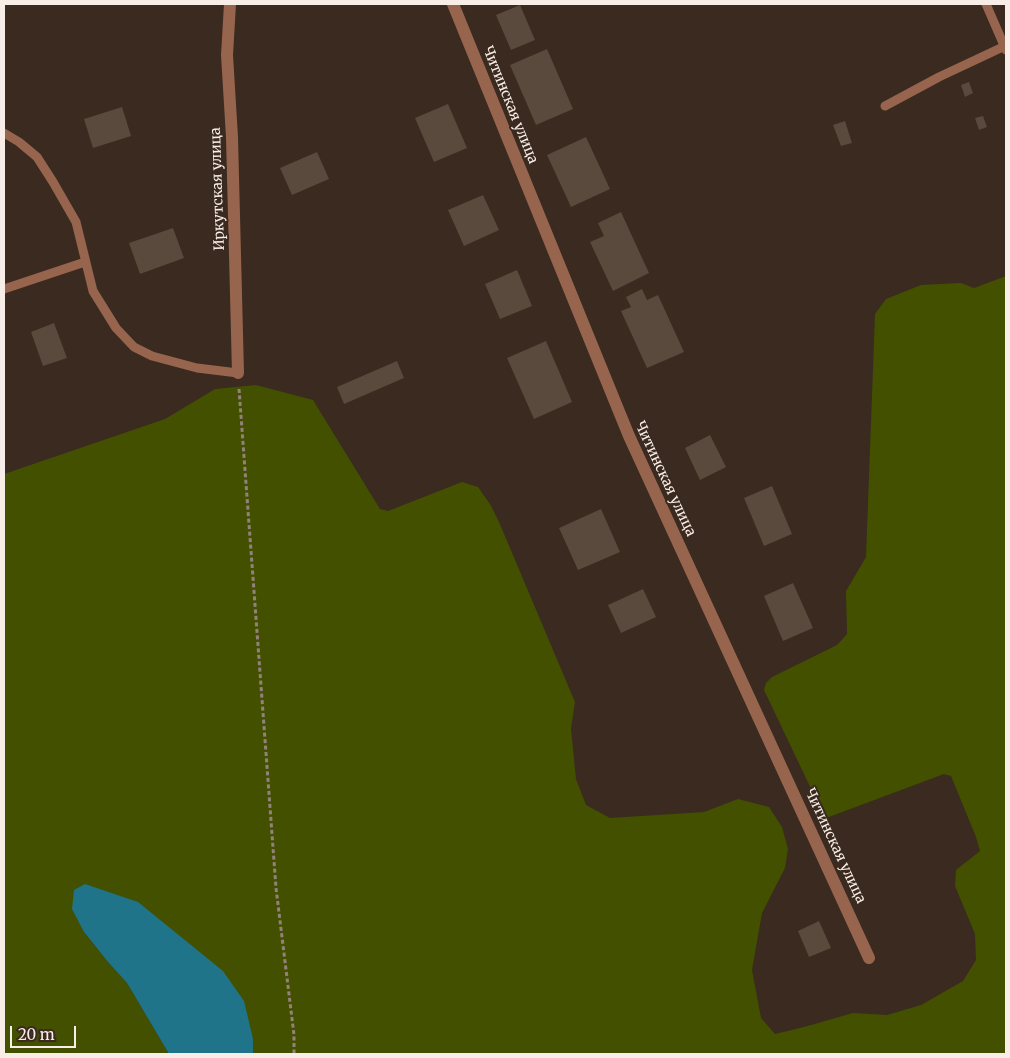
<!DOCTYPE html>
<meta charset="utf-8">
<style>
body{margin:0}
#map{position:relative;width:1010px;height:1058px;overflow:hidden;background:#3a2a1f;font-family:Merriweather,serif}
canvas{display:block}
.frame{position:absolute;inset:0;border:5px solid #f9eee7;pointer-events:none}
.scale{position:absolute;left:10px;top:1026px;width:66px;height:22px;box-sizing:border-box;border:2px solid #f9eee7;border-top:0;padding-left:6px;font-size:15px;line-height:18px;white-space:nowrap;color:#f9eee7;-webkit-text-stroke:4px #3a2a1f;paint-order:stroke}
</style>
<div id="map">
<canvas width="1010" height="1058"></canvas>
<div class="frame"></div>
<div class="scale">20 m</div>
</div>
<script>
const ctx = document.querySelector('canvas').getContext('2d');
ctx.lineJoin = 'round';
function fill(path, color) { ctx.fillStyle = color; ctx.fill(path, 'evenodd'); }
const toPath = rows => new Path2D(rows.map(r => 'M' + r).join(''));
function stroke(path, color, width, dash) { ctx.strokeStyle = color; ctx.lineWidth = width; ctx.lineCap = dash ? 'butt' : 'round'; ctx.setLineDash(dash || []); ctx.stroke(path); }
function write(font, color, halo, rows, align = 'center') {
  ctx.font = font + ' Merriweather,serif'; ctx.lineWidth = 4; ctx.setLineDash([]); ctx.textBaseline = 'middle'; ctx.strokeStyle = halo; ctx.fillStyle = color; for (const [text, x, y, turn = 0] of rows) {
    ctx.save(); ctx.translate(x, y); ctx.rotate((+turn || 0) * Math.PI / 180); ctx.textAlign = isNaN(turn) ? turn : align; if (halo) ctx.strokeText(text, 0, 0); ctx.fillText(text, 0, 0); ctx.restore();
  }
}
fill(toPath([
 [1006,276,1006,1054,253,1054,253,1039,84,932,108,962,127,983,169,1054,4,1054,4,474,165,419,215,389,256,385,313,400,380,509,388,511,462,482,478,487,490,504,499,522,575,702,571,729,576,779,586,805,610,818,704,812,738,799,769,807,782,827,788,849,785,868,762,913,752,970,761,1018,775,1034,804,1027,853,1013,887,1015,921,1005,963,981,976,960,975,934,955,886,956,870,980,851,976,837,951,776,944,774,829,817,824,816,764,690,766,683,772,677,837,645,847,634,846,591,866,557,875,314,886,299,921,285,961,283,974,288]
]), '#425000');
fill(toPath([
 [85,884,138,902,223,971,244,1001,253,1039,253,1054,169,1054,127,983,108,962,84,932,72,909,74,890]
]), '#207489');
fill(toPath([
 [520,5,535,40,511,50,496,15],
 [547,49,573,109,536,125,510,65],
 [969,82,973,93,965,97,961,85],
 [448,104,467,148,434,162,415,118],
 [122,107,131,136,93,148,84,119],
 [983,116,987,127,979,130,975,118],
 [845,121,852,143,841,146,833,125],
 [586,137,610,189,571,207,547,155],
 [317,152,329,179,292,195,280,168],
 [483,195,499,230,464,246,448,210],
 [621,212,649,273,613,291,590,242,604,236,598,223],
 [173,228,184,258,140,274,129,243],
 [517,270,532,306,500,319,485,284],
 [642,289,647,300,658,295,684,352,647,368,621,311,631,307,626,297],
 [54,323,67,358,43,366,31,332],
 [546,341,572,402,534,419,507,358],
 [397,361,404,378,344,404,337,387],
 [710,435,726,467,700,480,685,448],
 [772,486,792,534,764,546,744,498],
 [601,509,620,552,578,570,559,528],
 [793,583,813,628,783,641,764,596],
 [643,589,656,617,621,633,608,605],
 [819,921,831,948,809,957,798,931]
]), '#5a493d');
stroke(toPath([
 [239,389,276,888,294,1035,294,1054]
]), '#91837a', 3, [4, 2.5]);
stroke(toPath([
 [986,4,1006,50],
 [885,106,939,77,1005,46],
 [4,133,19,142,37,157,53,182,76,222,93,291,116,328,134,347,152,356,197,368,238,373],
 [4,289,85,262]
]), '#97654e', 9);
stroke(toPath([
 [230,4,227,55,232,137,238,373],
 [453,4,629,436,869,958]
]), '#97654e', 12);
write('14px', '#f9eee7', '#3a2a1f', [
 ["Читинская улица",510,105,68],
 ["Иркутская улица",218,189,-92],
 ["Читинская улица",665,479,65],
 ["Читинская улица",835,846,65]
]);
</script>
